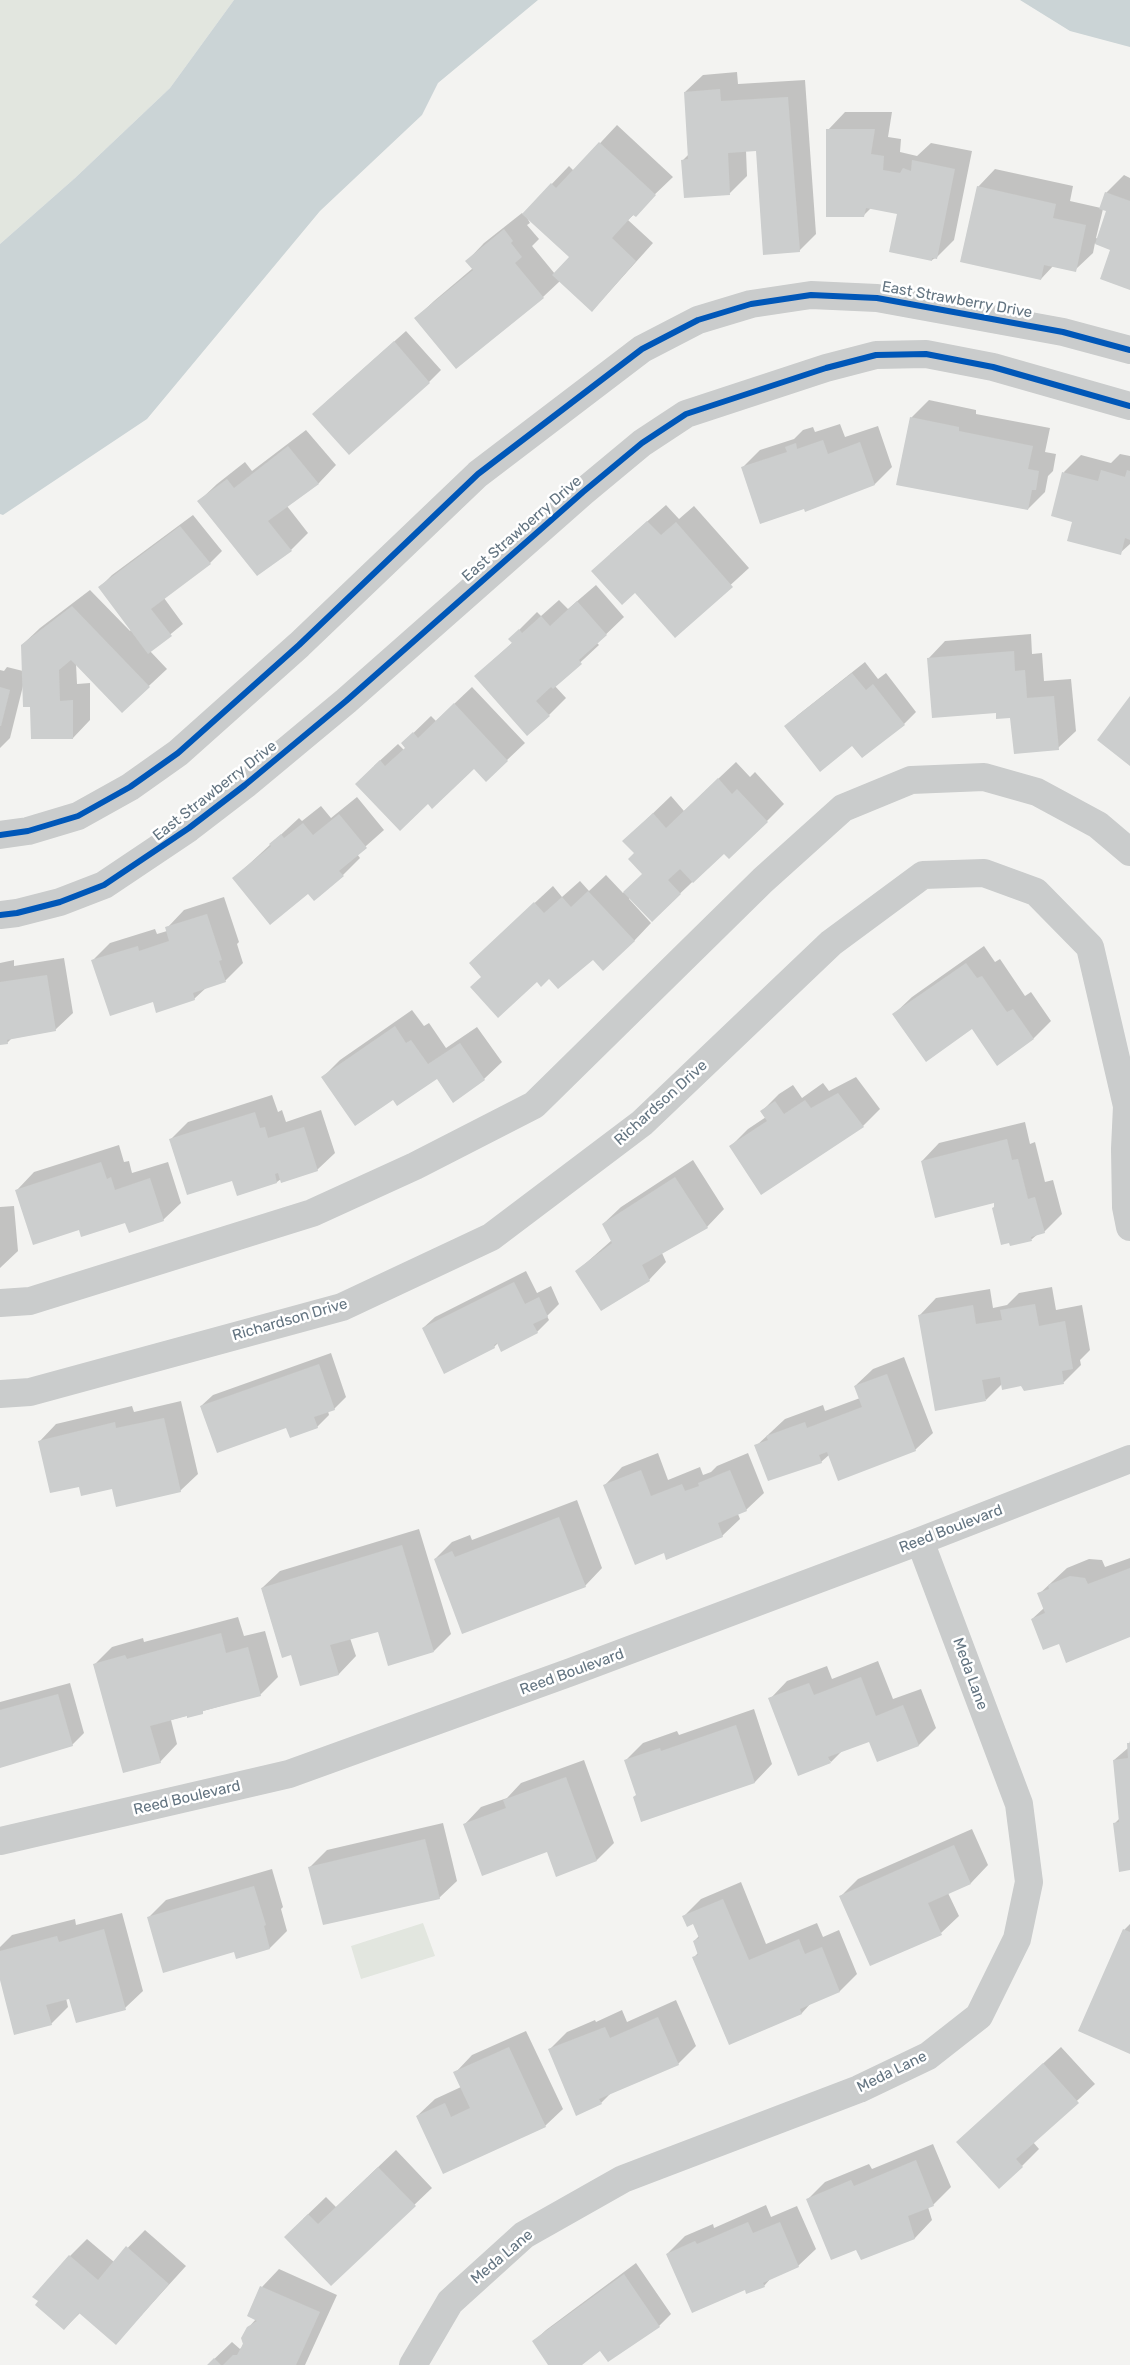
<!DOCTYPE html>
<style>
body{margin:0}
canvas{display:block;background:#f3f3f1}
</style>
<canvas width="1130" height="2365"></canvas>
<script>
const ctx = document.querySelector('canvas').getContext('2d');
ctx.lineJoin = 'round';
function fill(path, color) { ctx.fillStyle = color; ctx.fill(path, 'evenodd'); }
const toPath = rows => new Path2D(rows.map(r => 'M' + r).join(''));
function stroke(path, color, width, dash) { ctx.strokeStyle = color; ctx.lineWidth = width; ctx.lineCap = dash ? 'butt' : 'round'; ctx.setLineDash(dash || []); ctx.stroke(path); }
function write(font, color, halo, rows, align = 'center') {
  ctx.font = font + ' Rubik,sans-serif'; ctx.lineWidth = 5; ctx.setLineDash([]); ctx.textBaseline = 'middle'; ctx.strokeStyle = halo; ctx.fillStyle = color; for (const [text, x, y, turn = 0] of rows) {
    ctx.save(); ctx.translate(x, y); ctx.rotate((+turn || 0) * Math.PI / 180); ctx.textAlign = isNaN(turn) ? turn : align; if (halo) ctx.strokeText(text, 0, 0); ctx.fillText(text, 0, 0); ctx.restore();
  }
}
fill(toPath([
 [0,0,234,0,170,88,75,178,0,244],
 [423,1923,435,1956,361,1979,351,1946]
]), '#e2e6df');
fill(toPath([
 [234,0,538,0,438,83,422,115,320,211,147,419,3,515,0,514,0,244,75,178,170,88],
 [1020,0,1130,0,1130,47,1070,31]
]), '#cbd4d6');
fill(toPath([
 [737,72,738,84,805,80,816,234,799,251,758,149,746,150,747,176,730,193,685,196,683,160,689,154,685,92,703,75],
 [845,112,892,112,888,137,901,139,900,152,917,156,931,143,972,151,954,240,937,257,932,260,899,213,871,208,863,216,828,130],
 [617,125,673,177,628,220,653,243,592,311,560,281,543,297,416,318,434,301,473,268,467,261,484,243,522,213,523,214,569,166,574,171],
 [526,216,570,257,555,274,532,246,539,239,527,225,530,223],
 [995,169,1073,186,1070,201,1101,208,1106,193,1124,175,1130,178,1130,288,1112,249,1095,243,1093,253,1075,270,1054,265,1041,279,978,187],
 [1103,209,1108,211,1098,239,1096,238],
 [406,331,441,370,429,382,326,402],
 [929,400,976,410,976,414,1050,428,1045,452,1056,454,1053,471,1048,476,1045,492,1028,509,911,418],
 [840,424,845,437,878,426,892,467,875,484,805,507,742,468,760,450,794,439,803,430,813,427,815,432],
 [306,430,336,465,319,483,287,506,308,533,291,550,199,501,217,484,245,462,252,471],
 [1120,454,1130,456,1130,544,1120,553,1074,521,1064,472,1081,455,1111,463],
 [666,505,679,519,694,506,749,568,675,636,610,554],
 [193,515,222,551,210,563,164,598,183,624,150,651,167,669,122,711,76,663,77,684,90,683,90,720,73,738,31,705,23,686,10,738,0,748,0,670,4,671,7,667,23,671,22,645,40,628,90,590,130,631,131,630,100,587,112,575],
 [596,585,624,617,597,643,599,645,555,686,566,698,549,715,476,676,513,642,510,639,537,612,541,616,559,600,568,609],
 [1031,634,1032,654,1042,653,1044,681,1071,679,1076,731,1058,748,1012,717,997,712,928,659,945,641],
 [865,662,878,679,886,673,916,712,904,724,853,744,786,726,798,715],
 [472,687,525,743,486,780,474,767,428,803,374,766,398,744,404,750,406,747,403,743,431,716,436,721],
 [736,762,750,777,755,772,784,804,767,821,724,852,652,920,630,897,629,899,651,923,634,941,537,980,482,976,488,946,553,886,562,897,580,881,589,891,606,875,623,893,643,874,636,853,624,841,671,796,684,811],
 [357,797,384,830,357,854,360,858,343,875,308,892,234,878,299,818,302,821,321,806,331,818],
 [224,897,239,942,237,944,243,963,225,981,207,987,194,999,154,1001,92,961,110,943,155,929,157,934,167,931,167,928,184,910],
 [984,946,995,962,1000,959,1025,996,1031,992,1051,1021,1034,1038,997,1064,972,1028,894,1014,912,997],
 [64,958,73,1013,55,1030,12,1038,7,1043,0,1043,0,963,14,960,14,966],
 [412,1010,424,1026,429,1023,446,1048,477,1027,502,1062,484,1079,437,1078,393,1098,323,1077,340,1060],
 [856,1077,880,1109,863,1126,730,1147,748,1129,766,1117,762,1111,779,1094,793,1085,802,1098,823,1083,829,1091],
 [272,1095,278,1112,282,1110,286,1122,321,1110,335,1153,317,1170,281,1179,277,1182,233,1179,170,1140,188,1122],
 [1025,1122,1030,1144,1035,1142,1045,1182,1053,1180,1062,1214,1044,1232,1038,1234,1032,1239,1011,1245,994,1201,922,1161,939,1143],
 [119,1145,124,1162,129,1161,132,1173,168,1162,181,1203,163,1220,126,1222,80,1229,17,1190,34,1172],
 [693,1160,724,1209,707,1227,662,1253,666,1262,649,1280,577,1271,612,1240,603,1224,621,1207],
 [14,1206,18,1251,0,1268,0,1207],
 [526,1271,537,1293,551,1286,559,1304,547,1316,549,1320,537,1332,498,1343,494,1347,423,1328,435,1317],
 [1052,1287,1056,1310,1082,1305,1090,1350,1080,1360,1081,1365,1064,1382,1002,1384,986,1400,919,1316,936,1298,990,1289,993,1308,1007,1305,1019,1293],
 [331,1353,346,1397,334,1409,328,1411,329,1415,317,1427,201,1406,213,1395],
 [904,1357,933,1433,915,1450,829,1455,821,1462,756,1446,785,1419,823,1405,825,1411,860,1398,855,1386,873,1369],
 [181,1401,198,1474,180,1491,80,1485,39,1442,56,1424,132,1406,134,1412],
 [658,1453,668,1480,700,1467,703,1475,711,1472,717,1466,748,1453,764,1493,746,1510,738,1514,740,1519,722,1536,665,1552,605,1485,622,1467],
 [577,1500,602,1568,585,1586,435,1559,452,1542,470,1535,472,1540],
 [419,1529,451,1634,434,1651,379,1630,350,1638,356,1656,339,1674,301,1685,292,1654,262,1588,280,1571],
 [1130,1558,1130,1636,1059,1642,1032,1619,1044,1608,1039,1594,1067,1568,1089,1559,1102,1560,1105,1567],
 [238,1617,244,1636,265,1631,278,1677,260,1695,171,1720,177,1744,160,1762,95,1664,112,1647,143,1638,144,1642],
 [878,1661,893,1699,921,1689,936,1728,919,1745,870,1740,842,1751,831,1762,770,1699,787,1681,827,1666,832,1679],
 [70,1683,84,1733,72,1745,0,1767,0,1702],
 [754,1709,772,1764,755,1782,642,1820,637,1794,626,1760,643,1743,677,1731,679,1735],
 [1130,1741,1130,1869,1115,1823,1120,1818,1114,1760,1128,1748],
 [584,1760,614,1843,597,1860,548,1851,464,1825,481,1807,507,1798,521,1783],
 [443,1823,457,1881,439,1898,310,1867,327,1850],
 [972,1829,988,1865,971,1883,948,1893,959,1916,941,1933,841,1896,858,1879],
 [272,1869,283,1907,281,1909,287,1931,270,1948,235,1951,148,1918,166,1900],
 [741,1882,766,1944,817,1923,823,1937,839,1930,857,1974,840,1991,811,2003,802,2013,729,2043,693,1958,698,1953,694,1941,699,1936,694,1923,684,1916,701,1899],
 [122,1913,143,1991,125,2008,70,1997,66,1998,68,2007,51,2024,0,1975,0,1947,12,1935,75,1919,76,1925],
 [1130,1924,1130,2053,1124,1930],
 [676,2000,696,2046,678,2064,612,2092,601,2103,549,2050,567,2032,595,2020,596,2022,622,2010,627,2022],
 [526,2031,563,2109,545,2126,417,2116,435,2099,461,2087,455,2073,472,2055],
 [1061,2047,1095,2084,1033,2142,1039,2149,1022,2166,958,2142],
 [933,2144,951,2187,933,2205,928,2207,932,2220,915,2238,862,2259,856,2248,808,2199,825,2182,869,2164,872,2169],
 [396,2150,432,2188,331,2284,303,2219,326,2197,336,2207],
 [766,2205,771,2217,797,2206,816,2249,798,2266,772,2277,764,2286,667,2254,685,2236,713,2224,714,2228],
 [145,2230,186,2266,116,2343,80,2313,64,2329,70,2256,87,2239,114,2262],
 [636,2263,671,2314,659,2326,601,2349,580,2365,550,2365,534,2341,546,2330],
 [279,2269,337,2295,305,2365,208,2365,232,2342,240,2349,242,2347,248,2328,256,2319,262,2287]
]), '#0003');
fill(toPath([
 [720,89,721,101,788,97,800,252,763,255,756,151,728,153,730,195,684,198,681,160,688,159,684,92],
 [826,129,875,129,871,154,884,156,883,170,900,173,903,168,911,171,912,160,955,169,937,259,932,258,932,261,889,252,897,214,866,208,864,217,826,217],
 [599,142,656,195,636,217,633,215,612,238,636,261,592,312,552,275,569,257,522,214,551,183,556,188],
 [977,186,1056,204,1053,218,1086,225,1076,272,1044,265,1041,280,960,262],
 [1105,192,1130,201,1130,290,1100,279,1110,250,1095,244,1106,211,1099,209],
 [504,229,513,241,511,243,522,257,515,263,544,298,456,369,414,318,473,270,465,261],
 [394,341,430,383,349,455,312,414],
 [910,417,959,427,959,431,1033,446,1028,469,1039,471,1036,490,1032,490,1028,510,896,485],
 [823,440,828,454,860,442,875,485,805,512,804,509,760,524,741,467,787,452,785,447,796,443,797,449],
 [288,446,319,484,268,521,292,551,257,576,197,501,227,479,234,488],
 [1101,470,1125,477,1127,470,1130,471,1130,540,1125,538,1121,555,1067,541,1072,522,1051,516,1062,472,1098,481],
 [647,521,661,535,676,522,733,587,675,638,635,593,622,605,591,571],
 [180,526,211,564,151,609,172,636,148,654,98,587],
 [577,601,607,635,579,660,582,664,553,689,551,687,536,701,550,716,527,736,474,676,512,643,508,639,519,629,522,633,541,616,550,626],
 [72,606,150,687,122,713,71,660,59,670,60,701,73,700,73,739,31,739,30,707,23,707,21,645],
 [1014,651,1015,671,1025,670,1027,698,1054,696,1059,750,1014,754,1010,718,996,719,996,713,932,718,927,658],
 [852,673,866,690,873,684,905,725,862,758,852,746,820,772,784,726],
 [0,687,10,690,1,726,0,726],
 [1130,696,1130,766,1097,740],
 [454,703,508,761,486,782,474,769,432,809,428,804,400,831,355,784,380,760,385,766,405,748,401,743,413,732,418,738],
 [718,778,732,794,737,789,768,822,729,859,724,854,693,883,680,869,668,880,681,894,652,922,623,892,642,874,628,859,634,853,622,841,653,813,666,828],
 [339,814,367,848,339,871,344,876,319,897,314,901,308,894,270,925,232,878,271,846,269,844,281,834,284,838,303,823,313,835],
 [588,891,635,941,603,971,593,960,558,989,549,979,541,987,537,982,498,1018,470,987,481,977,469,963,534,902,544,913,562,897,571,907],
 [207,914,222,960,219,961,226,982,193,993,195,1000,156,1013,153,1002,110,1016,91,960,138,946,139,951,169,941,165,927],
 [966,963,977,978,982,976,1007,1012,1013,1009,1034,1039,997,1066,972,1029,926,1062,892,1014],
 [47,975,56,1031,7,1040,8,1044,0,1045,0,982],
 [395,1026,406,1043,411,1040,428,1064,460,1043,485,1080,453,1103,437,1079,397,1106,393,1100,355,1126,321,1077],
 [838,1093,864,1127,761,1195,729,1146,767,1121,760,1111,775,1101,784,1114,805,1100,811,1108],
 [255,1112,260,1128,265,1127,268,1138,304,1127,318,1171,281,1183,278,1173,275,1174,277,1183,237,1196,232,1181,187,1195,169,1139],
 [1007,1139,1012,1160,1018,1159,1028,1199,1035,1197,1045,1233,1031,1237,1032,1241,1010,1246,1009,1243,1001,1245,992,1208,994,1207,994,1203,935,1218,921,1161],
 [101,1162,107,1179,111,1177,115,1190,150,1178,164,1221,129,1233,125,1223,81,1237,79,1230,33,1245,15,1190],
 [675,1177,708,1228,642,1265,650,1281,601,1311,575,1271,612,1243,602,1224],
 [514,1282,525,1304,539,1297,548,1317,533,1324,538,1333,501,1352,497,1343,494,1345,495,1348,444,1374,422,1328],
 [1035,1304,1039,1326,1065,1321,1073,1369,1062,1371,1064,1384,1024,1391,1021,1386,1002,1390,1000,1377,982,1380,986,1401,935,1411,918,1315,973,1305,976,1324,1002,1320,1000,1310],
 [319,1364,335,1410,314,1417,318,1428,290,1438,286,1428,217,1453,200,1406],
 [887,1374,916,1451,838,1481,827,1452,819,1455,822,1463,768,1481,754,1445,768,1440,766,1436,805,1422,807,1428,862,1407,854,1386],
 [164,1418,181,1492,116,1507,112,1489,81,1496,79,1487,50,1493,38,1441,115,1422,116,1428],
 [641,1470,651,1496,682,1484,685,1491,699,1486,698,1483,730,1470,747,1511,718,1523,723,1537,666,1560,664,1553,635,1565,603,1485],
 [559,1517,586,1587,462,1634,434,1559,452,1551,455,1557],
 [402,1545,434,1652,388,1666,378,1632,330,1645,339,1675,300,1686,291,1655,282,1658,261,1588],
 [1130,1568,1130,1637,1066,1663,1059,1644,1043,1650,1031,1619,1045,1613,1037,1593,1049,1589,1048,1585,1070,1576,1085,1578,1088,1584],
 [221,1633,226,1653,248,1647,261,1696,203,1711,203,1714,187,1718,187,1716,150,1726,161,1763,123,1773,93,1664,125,1655,127,1659],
 [861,1677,876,1716,903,1705,919,1746,877,1762,869,1742,828,1757,831,1763,798,1776,768,1698,809,1683,814,1695],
 [58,1694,73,1746,0,1768,0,1710],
 [736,1725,755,1783,641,1822,633,1797,636,1795,624,1760,660,1748,661,1751],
 [1127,1743,1130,1743,1130,1870,1119,1872,1113,1823,1119,1822,1113,1760,1128,1758],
 [566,1777,597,1861,556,1877,547,1852,482,1876,463,1824,506,1808,503,1800],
 [425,1839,440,1899,323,1925,308,1867],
 [954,1845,971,1884,928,1903,942,1935,870,1966,839,1896],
 [254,1886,266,1925,264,1926,270,1949,236,1959,234,1952,163,1973,147,1917],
 [723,1899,749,1960,799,1939,805,1954,822,1947,840,1992,800,2009,802,2014,729,2045,692,1957,698,1955,693,1941,699,1938,693,1924,687,1927,682,1916],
 [104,1929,126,2010,76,2023,69,1999,46,2005,52,2025,14,2035,0,1980,0,1951,57,1936,59,1942],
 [1123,1929,1130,1932,1130,2054,1078,2031],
 [658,2017,679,2065,599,2099,602,2104,576,2116,548,2049,605,2027,610,2038],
 [509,2047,546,2127,443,2174,416,2116,445,2103,451,2117,470,2108,453,2072],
 [1043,2063,1079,2103,1016,2159,1023,2167,999,2189,956,2142],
 [916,2160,934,2206,908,2216,915,2239,861,2260,856,2250,831,2260,806,2199,851,2180,854,2186],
 [378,2167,416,2206,331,2286,284,2237,308,2214,318,2224],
 [748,2222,753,2233,780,2222,799,2267,763,2283,765,2287,746,2294,745,2290,692,2313,666,2254,695,2241,697,2244],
 [126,2246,169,2284,116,2345,79,2313,64,2330,35,2305,38,2301,32,2297,69,2255,98,2280],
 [624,2274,660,2327,608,2362,600,2351,582,2365,548,2365,532,2341],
 [260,2286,320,2312,296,2365,223,2365,233,2355,237,2355,243,2344,241,2338,247,2327,257,2321,247,2316],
 [214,2358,221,2365,207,2365]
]), '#cccece');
stroke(toPath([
 [0,835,28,831,78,816,130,787,178,753,299,645,478,474,642,349,698,320,751,304,811,295,877,298,1063,332,1130,350],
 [0,915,17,913,60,902,104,885,189,828,245,785,346,701,583,492,642,443,686,414,826,368,876,355,926,354,993,367,1130,406],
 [0,1303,30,1301,312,1213,415,1166,534,1105,763,880,843,808,911,780,984,777,1037,792,1098,825,1130,852],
 [0,1394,30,1392,342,1307,491,1237,642,1123,831,943,923,875,984,873,1036,892,1090,947,1127,1106,1125,1149,1126,1207,1130,1227],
 [0,1841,289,1774,571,1672,920,1541,1130,1459],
 [413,2365,450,2302,524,2235,623,2179,859,2089,928,2056,979,2016,1017,1939,1029,1882,1019,1804,920,1541]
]), '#cacccc', 28);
stroke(toPath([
 [0,835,28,831,78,816,130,787,178,753,299,645,478,474,642,349,698,320,751,304,811,295,877,298,1063,332,1130,350],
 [0,915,17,913,60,902,104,885,189,828,245,785,346,701,583,492,642,443,686,414,826,368,876,355,926,354,993,367,1130,406]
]), '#0057b8', 6);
write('15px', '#637481', '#fff', [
 ["East Strawberry Drive",957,300,10],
 ["East Strawberry Drive",522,529,-41],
 ["East Strawberry Drive",215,791,-38],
 ["Richardson Drive",661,1103,-42],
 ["Richardson Drive",290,1320,-16],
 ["Reed Boulevard",951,1529,-21],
 ["Reed Boulevard",572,1672,-20],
 ["Meda Lane",970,1674,70],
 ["Reed Boulevard",187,1798,-13],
 ["Meda Lane",892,2072,-26],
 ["Meda Lane",502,2257,-40]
]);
</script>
